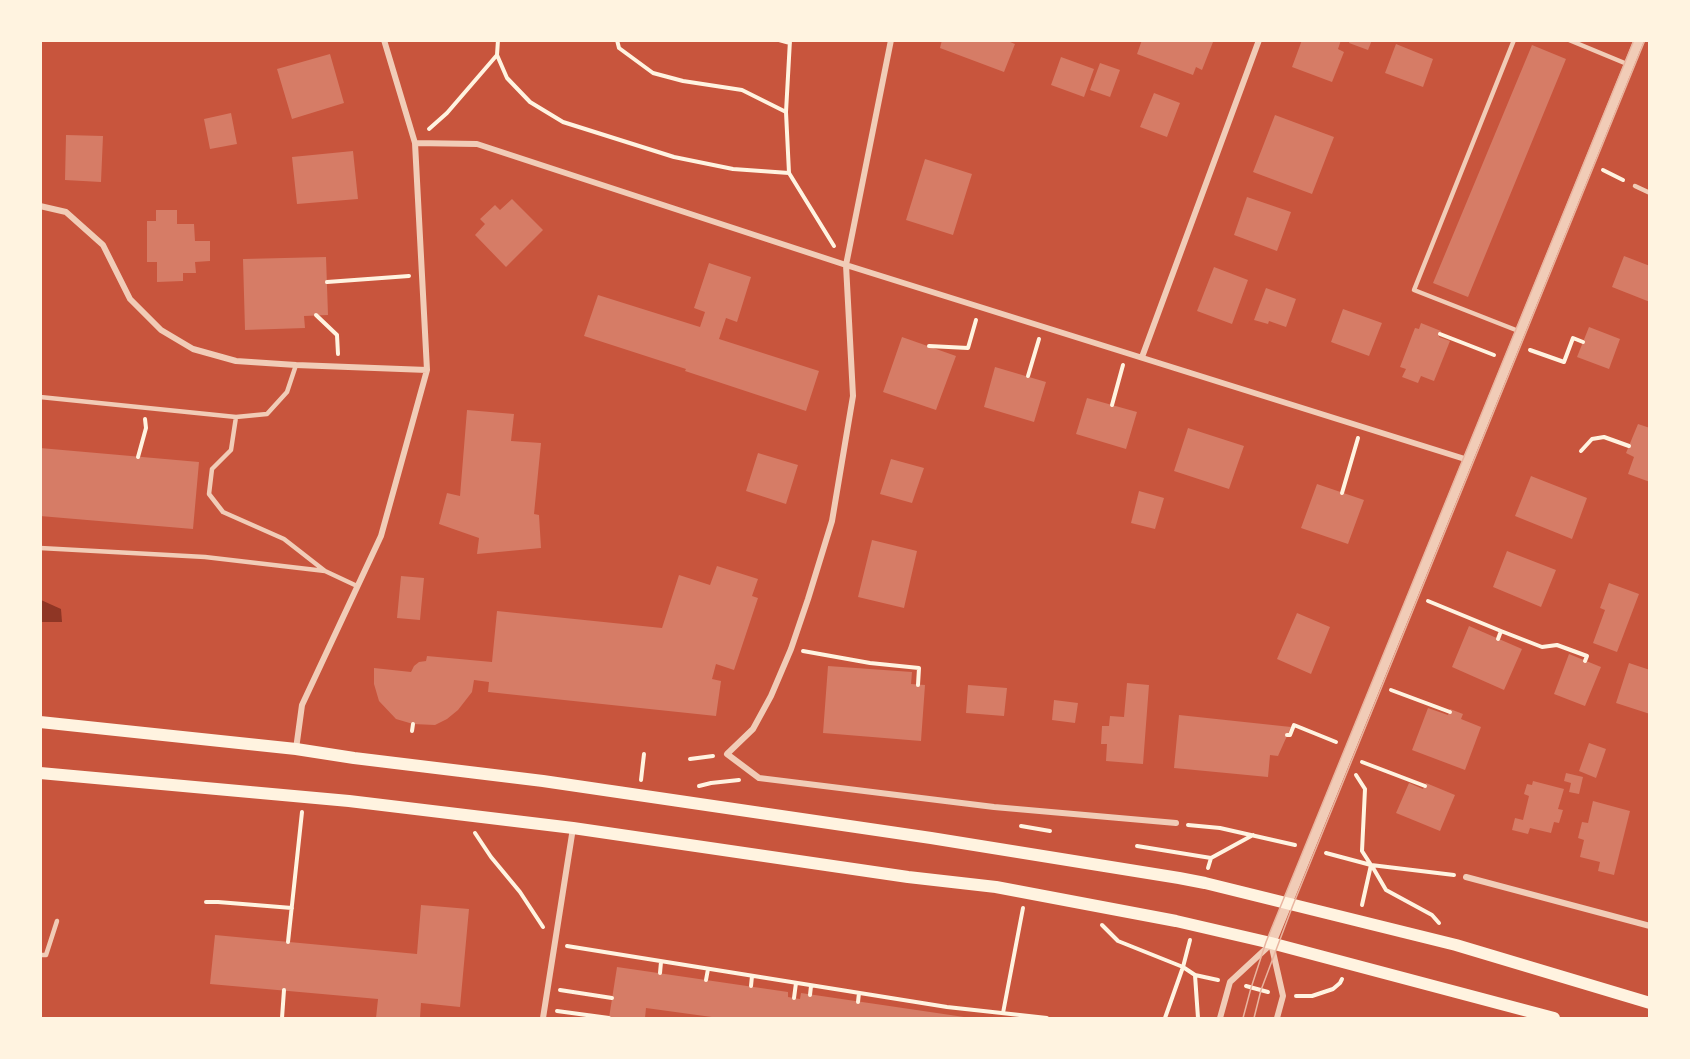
<!DOCTYPE html>
<style>
body{margin:0}
#map{position:relative;width:1690px;height:1059px;overflow:hidden;background:#c8553d;font-family:"Fira Sans",sans-serif}
canvas{display:block}
.frame{position:absolute;inset:0;border:42px solid #fff3e0;pointer-events:none}
</style>
<div id="map">
<canvas width="1690" height="1059"></canvas>
<div class="frame"></div>
</div>
<script>
const ctx = document.querySelector('canvas').getContext('2d');
ctx.lineJoin = 'round';
function fill(path, color) { ctx.fillStyle = color; ctx.fill(path, 'evenodd'); }
const toPath = rows => new Path2D(rows.map(r => 'M' + r).join(''));
function stroke(path, color, width, dash) { ctx.strokeStyle = color; ctx.lineWidth = width; ctx.lineCap = dash ? 'butt' : 'round'; ctx.setLineDash(dash || []); ctx.stroke(path); }
fill(toPath([
 [41,600,61,609,62,622,41,622]
]), '#8f3625');
fill(toPath([
 [942,40,1005,40,1015,44,1004,72,940,48],
 [1142,40,1209,40,1213,42,1202,70,1196,67,1193,75,1137,54],
 [1302,40,1341,40,1338,49,1344,52,1332,82,1292,67],
 [1350,40,1372,40,1368,50,1349,43],
 [1396,44,1433,59,1423,87,1385,73],
 [1532,45,1566,59,1468,297,1433,283],
 [330,54,344,103,292,119,277,69],
 [1061,57,1094,69,1084,97,1051,85],
 [1100,63,1120,70,1110,97,1090,90],
 [1154,93,1180,103,1167,137,1140,127],
 [231,113,237,144,210,149,204,119],
 [1275,115,1334,137,1312,194,1253,172],
 [66,135,103,136,101,182,65,180],
 [353,151,358,199,297,204,292,157],
 [925,159,972,174,953,235,906,220],
 [1247,197,1291,212,1277,251,1234,235],
 [512,199,543,230,506,267,475,235,485,224,480,219,495,205,500,210],
 [156,210,177,210,177,224,194,224,195,241,210,241,210,261,195,262,196,273,183,273,183,281,157,282,157,262,147,262,147,221,156,221],
 [1624,256,1650,266,1650,302,1612,287],
 [326,257,328,315,304,316,305,328,245,330,243,259],
 [709,263,751,277,737,322,726,318,719,339,819,371,806,411,685,371,686,369,584,336,598,295,700,327,705,312,694,308],
 [1214,267,1248,280,1232,324,1197,311],
 [1266,288,1296,299,1286,327,1269,321,1268,324,1254,320],
 [1343,309,1382,323,1369,356,1331,342],
 [1421,323,1441,331,1439,337,1450,341,1434,381,1421,376,1418,383,1402,377,1406,369,1400,367,1415,328,1419,329],
 [1589,327,1620,339,1609,369,1577,357],
 [902,337,956,356,936,410,883,392],
 [995,367,1046,382,1034,422,984,407],
 [1087,398,1137,412,1126,449,1076,434],
 [467,410,514,414,511,441,541,443,534,514,539,515,541,548,477,554,479,538,439,524,447,493,460,496],
 [1638,424,1650,428,1650,482,1628,474,1634,457,1626,453],
 [1188,428,1244,446,1229,489,1174,471],
 [40,448,199,462,193,529,40,516],
 [758,453,798,465,786,504,746,491],
 [891,459,924,468,912,503,880,494],
 [1531,476,1587,498,1572,539,1515,516],
 [1317,484,1364,500,1348,544,1301,528],
 [1139,491,1164,498,1155,529,1131,523],
 [872,540,917,551,904,608,858,597],
 [1507,551,1556,570,1541,607,1493,587],
 [717,566,758,579,752,596,758,598,734,670,716,664,712,679,721,681,716,716,488,692,489,682,474,680,472,692,458,710,447,719,435,725,413,724,396,719,379,701,374,684,374,668,411,672,414,666,419,662,426,661,427,656,492,662,497,611,662,628,679,575,710,585],
 [401,576,424,578,420,620,397,618],
 [1609,583,1639,594,1617,652,1593,643,1605,610,1600,608],
 [1297,613,1330,627,1311,674,1277,659],
 [1469,626,1522,649,1504,690,1452,667],
 [1569,654,1601,667,1585,706,1554,694],
 [1629,663,1650,670,1650,714,1616,703],
 [828,666,912,672,911,684,925,685,921,741,823,733],
 [1127,683,1149,685,1143,764,1106,761,1107,744,1101,744,1102,726,1109,726,1110,716,1124,717],
 [968,685,1007,688,1004,716,966,713],
 [1054,700,1078,703,1075,723,1052,720],
 [1428,708,1448,715,1450,709,1463,714,1461,719,1481,727,1465,770,1412,750],
 [1179,715,1291,727,1278,756,1270,755,1268,777,1174,768],
 [1589,743,1606,749,1596,778,1579,771],
 [1566,773,1583,777,1579,794,1569,792,1571,783,1564,781],
 [1533,781,1564,789,1558,809,1563,810,1559,823,1554,822,1551,833,1530,828,1528,834,1512,830,1515,818,1523,820,1529,796,1524,794,1527,784,1532,785],
 [1409,783,1423,789,1426,783,1455,795,1440,831,1396,813],
 [1593,801,1630,811,1614,875,1598,871,1600,862,1580,857,1584,840,1578,838,1582,822,1588,823],
 [421,905,469,909,460,1007,421,1003,420,1018,376,1018,378,999,210,984,215,935,417,954],
 [617,967,788,992,788,997,800,999,801,993,964,1017,963,1018,719,1018,646,1008,645,1018,609,1018]
]), '#d67c66');
stroke(toPath([
 [498,40,497,55,507,78,530,102,563,122,674,157,733,169,789,173],
 [617,40,619,48,653,73,683,81,742,90,786,112],
 [779,40,790,43],
 [790,40,786,112,789,173,834,246],
 [429,129,447,113,497,55],
 [1603,170,1623,180],
 [327,282,409,276],
 [316,315,337,335,338,354],
 [1440,334,1494,355],
 [929,346,968,348,976,320],
 [1530,350,1564,362,1573,338,1583,342],
 [1028,376,1039,339],
 [1112,405,1123,365],
 [1581,451,1592,439,1604,437,1629,446],
 [138,457,146,428,145,419],
 [1342,493,1358,438],
 [1428,601,1501,631,1498,639],
 [1501,631,1542,647,1557,645,1587,656,1585,661],
 [803,651,870,663,919,668,918,685],
 [1391,690,1450,712],
 [412,731,413,724],
 [1287,735,1290,735,1294,725,1336,742],
 [690,759,713,756],
 [1362,762,1425,786],
 [1356,775,1365,789,1362,851,1371,865,1362,905],
 [641,780,644,754],
 [699,786,711,783,739,780],
 [1188,825,1220,828,1295,845],
 [1021,826,1050,831],
 [475,833,491,857,520,892,543,927],
 [1137,846,1211,858],
 [1326,853,1371,865,1454,875],
 [1372,866,1386,890,1432,915,1439,923],
 [1208,868,1211,858,1253,835],
 [206,902,218,902,292,908],
 [1102,925,1118,941,1183,967,1165,1018],
 [1190,940,1183,967,1195,975,1198,1018],
 [288,942,302,812],
 [567,946,947,1007,1047,1018],
 [660,973,661,962],
 [1195,975,1218,980],
 [706,980,708,969],
 [751,986,752,976],
 [1246,986,1268,992],
 [560,990,612,998],
 [810,995,811,986],
 [1296,996,1312,996,1333,989,1340,983,1342,979],
 [794,998,796,983],
 [858,1002,859,993],
 [557,1011,609,1018],
 [1003,1013,1023,908],
 [282,1018,284,990]
]), '#fff3e0', 4);
stroke(toPath([
 [1514,40,1414,290,1521,332],
 [1569,40,1627,64],
 [1635,186,1650,193],
 [40,397,236,417,267,414,287,392,296,365],
 [236,417,231,450,212,469,209,494,223,512,284,539,325,571,357,586],
 [40,548,205,557,325,571],
 [40,955,46,955,57,921]
]), '#f1ccb7', 4.5);
stroke(toPath([
 [415,143,477,144,846,265,891,40],
 [40,206,66,212,103,245,130,299,161,330,193,349,236,361,296,365,427,370],
 [1142,357,1259,40],
 [296,749,302,705,381,536,427,370,415,143,384,40],
 [1176,823,994,807,759,778,727,754,753,729,771,696,791,649,808,599,832,521,853,396,846,265,1468,460],
 [1466,877,1650,926],
 [1271,943,1283,996,1277,1018],
 [543,1018,573,828],
 [1220,1018,1230,982,1271,944]
]), '#f1ccb7', 6);
stroke(toPath([
 [1271,943,1639,40]
]), '#f1ccb7', 10);
stroke(toPath([
 [40,722,296,749,354,758,543,781,931,838,1179,878,1205,883,1456,945,1650,1003],
 [40,773,349,801,573,828,908,877,996,887,1176,921,1271,943,1554,1018]
]), '#fff3e0', 12);
stroke(toPath([
 [1243,1018,1251,988,1266,942,1634,40],
 [1254,1018,1261,990,1293,905,1645,40]
]), '#e9b49f', 1.5);
</script>
